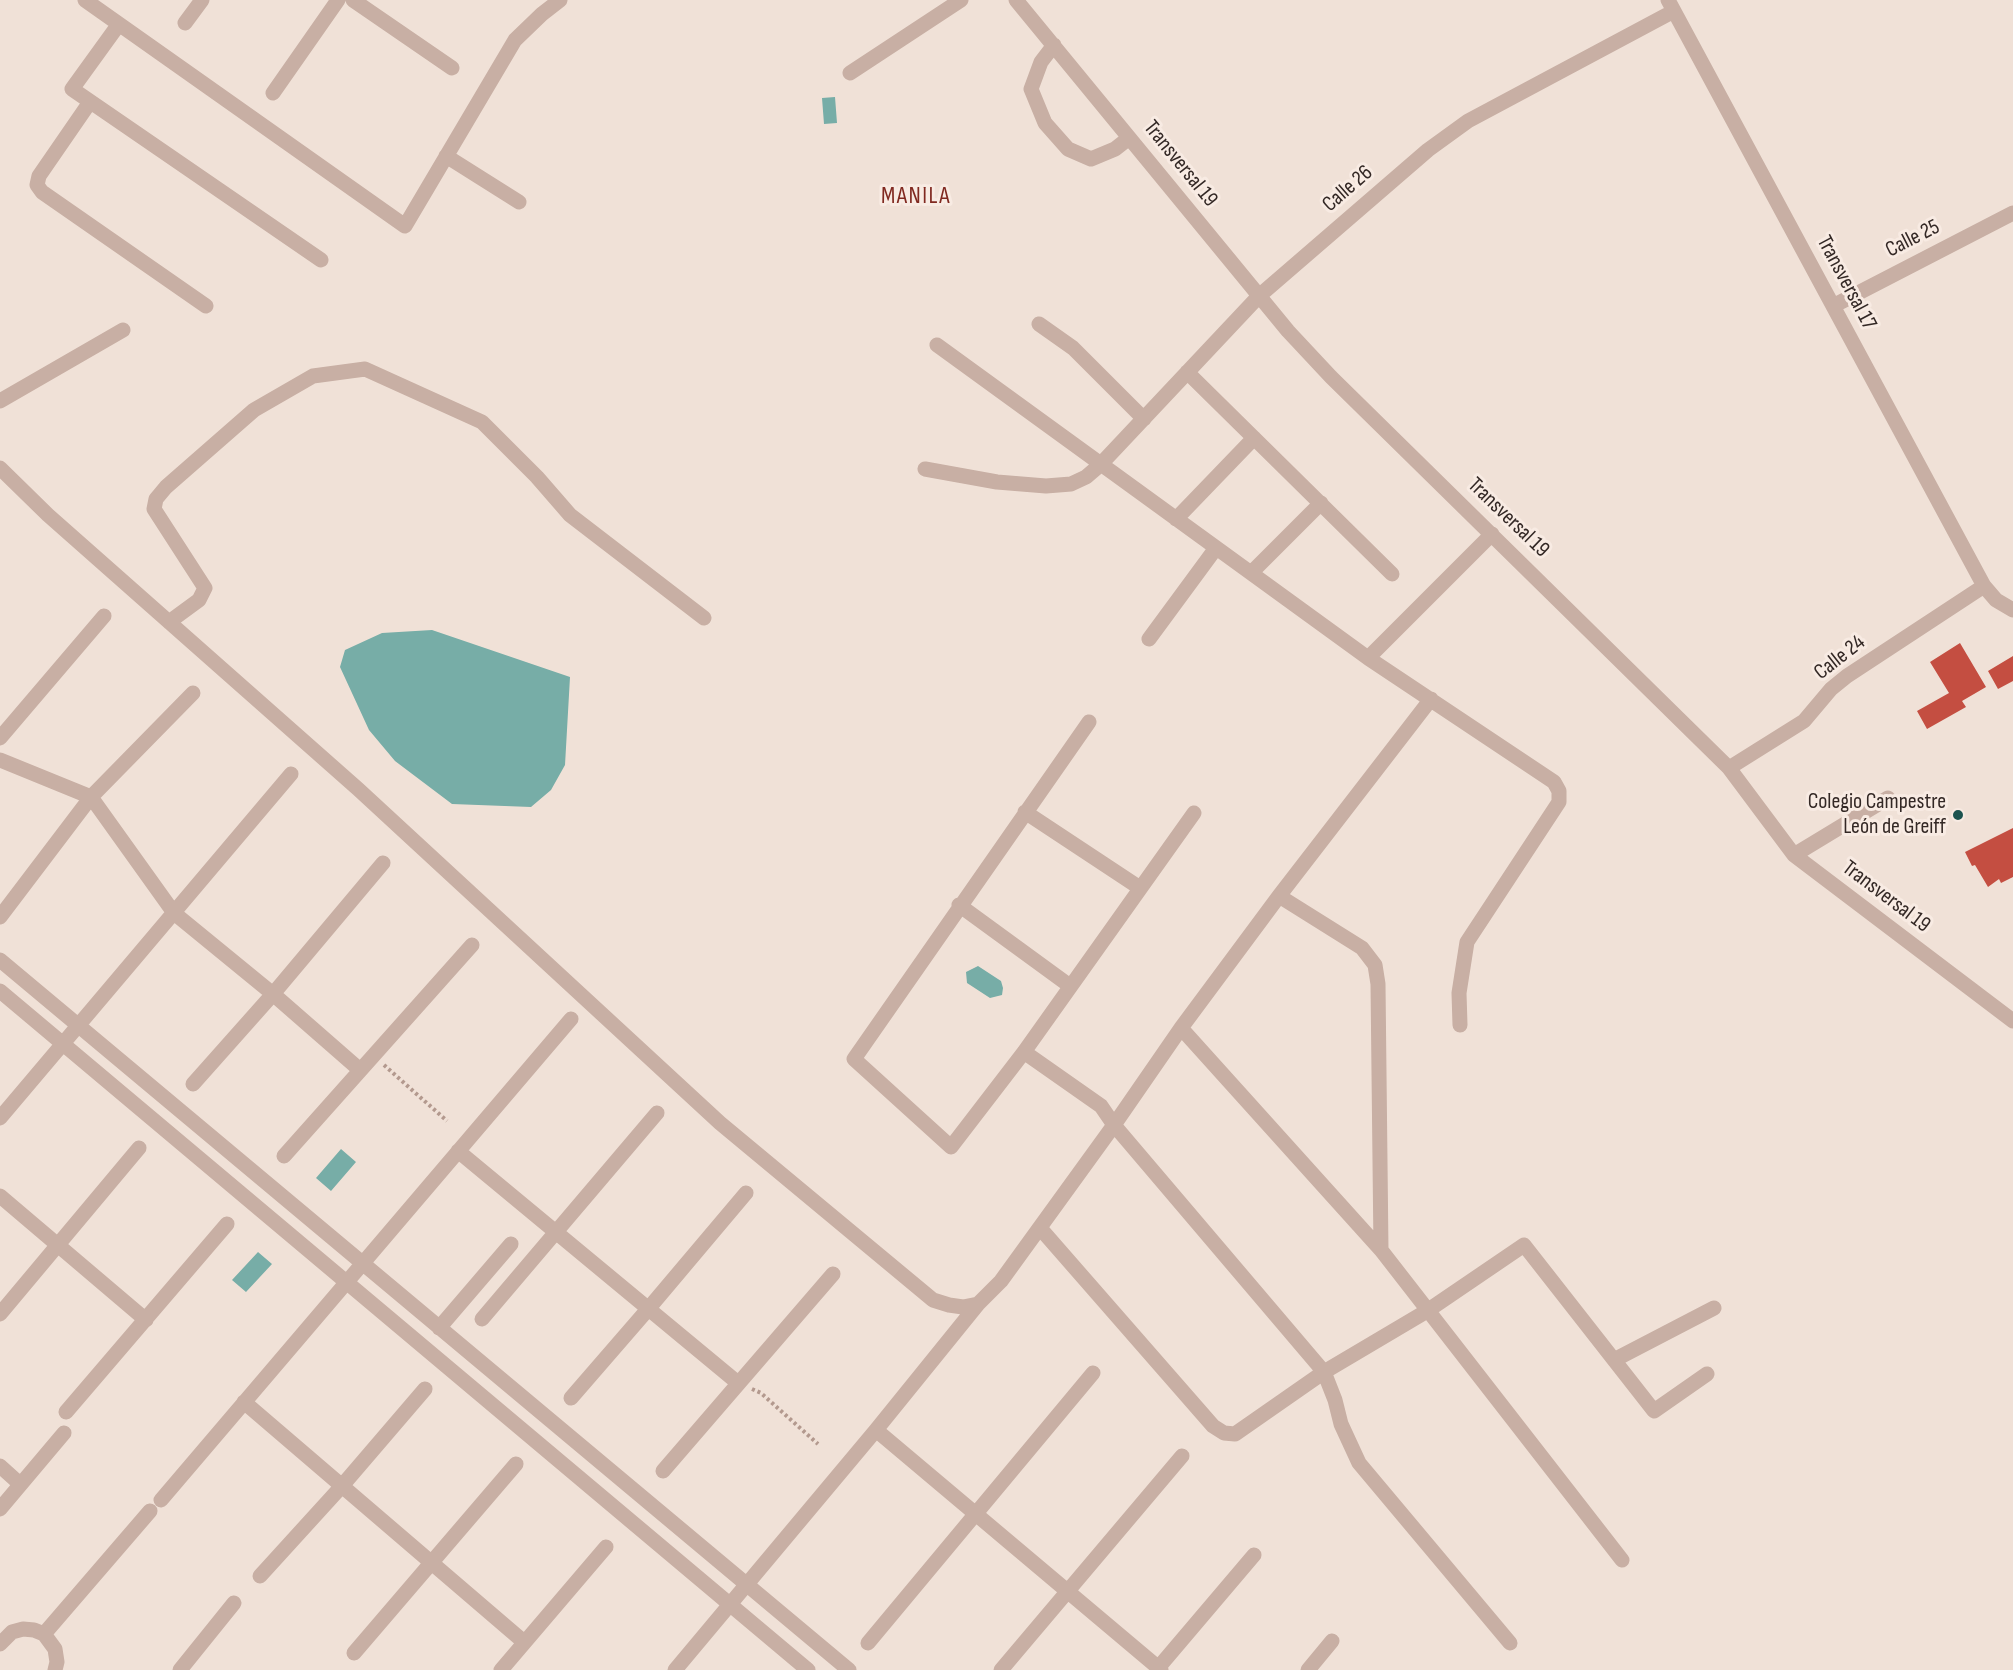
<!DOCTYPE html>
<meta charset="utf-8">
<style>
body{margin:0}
canvas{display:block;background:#f0e1d7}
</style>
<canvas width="2013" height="1670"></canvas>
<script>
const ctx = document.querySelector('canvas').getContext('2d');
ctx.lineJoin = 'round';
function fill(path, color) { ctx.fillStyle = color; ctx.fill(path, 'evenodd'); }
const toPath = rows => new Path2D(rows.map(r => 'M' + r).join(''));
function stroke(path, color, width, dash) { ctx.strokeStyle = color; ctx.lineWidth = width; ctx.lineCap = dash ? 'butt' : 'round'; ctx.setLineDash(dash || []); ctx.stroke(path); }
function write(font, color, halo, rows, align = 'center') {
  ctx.font = font + ' "Sofia Sans Condensed",sans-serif'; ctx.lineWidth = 6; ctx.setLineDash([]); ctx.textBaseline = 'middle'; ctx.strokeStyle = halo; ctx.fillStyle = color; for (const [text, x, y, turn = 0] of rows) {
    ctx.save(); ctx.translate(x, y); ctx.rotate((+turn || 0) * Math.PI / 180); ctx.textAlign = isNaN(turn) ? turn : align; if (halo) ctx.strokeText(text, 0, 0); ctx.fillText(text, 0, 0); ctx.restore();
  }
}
fill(toPath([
 [835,97,837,123,824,124,822,98],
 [432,630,570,677,565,765,551,790,531,807,452,804,395,761,369,730,340,667,345,650,382,633],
 [978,966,1001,981,1003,988,1002,995,990,998,967,983,966,972],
 [341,1149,356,1162,331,1191,316,1178],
 [258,1252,272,1264,246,1292,232,1280]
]), '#77ada7');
fill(toPath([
 [1960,643,1986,687,1962,701,1966,707,1927,729,1917,711,1949,693,1930,662],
 [2013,656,2013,681,1998,689,1988,671],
 [2013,828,2013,877,2001,883,1999,879,1988,887,1975,865,1972,866,1965,852]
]), '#c44e41');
stroke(toPath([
 [384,1065,447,1121],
 [752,1389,761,1393,818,1444]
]), '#b3998e', 4, [3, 3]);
stroke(toPath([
 [85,0,405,226,515,40,542,14,560,0],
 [353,0,452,68],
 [1016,0,1288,331,1331,377,1729,768,1794,855,2013,1021],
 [1668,0,1984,586,1996,600,2013,610],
 [185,23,202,0],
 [119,24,72,89,321,260],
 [1054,45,1041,62,1031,89,1045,123,1068,149,1091,159,1115,149,1129,138],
 [850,73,961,0],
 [273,93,338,0],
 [90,102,39,176,37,185,42,192,206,306],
 [446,156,519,202],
 [1833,306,2013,213],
 [1039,324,1073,348,1144,419],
 [937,345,1368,658,1554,782,1559,791,1559,802,1467,942,1459,993,1460,1025],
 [1187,372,1392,574],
 [0,401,123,330],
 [0,468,48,515,358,789,720,1123,933,1300,949,1305,963,1307,978,1304],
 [925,469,997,482,1046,486,1071,484,1086,477,1100,465,1259,296,1428,150,1468,121,1674,11],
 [1176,519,1254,438],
 [1251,573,1321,503],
 [169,622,199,600,205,588,154,509,156,499,166,487,254,410,313,376,365,369,482,422,537,477,570,515,704,618],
 [1149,639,1216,548],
 [1368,658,1492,534],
 [1089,722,854,1059,951,1147,1024,1052,1194,813],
 [0,738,104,616],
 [0,760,91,797,174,913,273,994,360,1070],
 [1729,768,1804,721,1831,689,1847,676,1984,586],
 [1025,812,1140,888],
 [1794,855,1888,798],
 [1279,896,1362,948,1375,965,1378,984,1381,1250],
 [959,905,1070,986],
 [0,917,91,797,193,693],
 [0,960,849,1670],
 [0,991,808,1670],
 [1181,1028,1381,1250,1622,1560],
 [1024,1052,1101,1106,1114,1125,1324,1372,1335,1400,1341,1424,1359,1463,1510,1643],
 [193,1084,273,994,383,863],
 [0,1118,291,774],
 [458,1151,738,1383],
 [284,1156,472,945],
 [0,1196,146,1320],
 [1040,1228,1213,1426,1224,1433,1235,1434,1324,1372,1427,1311,1524,1245,1654,1411,1707,1374],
 [0,1314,139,1148],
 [482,1319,657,1113],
 [439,1328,511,1244],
 [1614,1360,1714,1308],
 [571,1398,649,1308,746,1193],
 [244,1402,524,1642],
 [66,1412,227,1224],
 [876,1430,1161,1670],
 [0,1466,20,1484],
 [663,1471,833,1274],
 [161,1500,571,1019],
 [0,1509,64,1433],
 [260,1576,341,1487,425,1389],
 [44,1634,150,1511],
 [868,1643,1093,1373],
 [0,1644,12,1632,23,1629,34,1630,44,1634,55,1649,57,1662,55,1670],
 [354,1653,516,1464],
 [1158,1668,1254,1555],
 [180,1670,234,1603],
 [501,1670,606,1547],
 [675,1670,876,1430,978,1304,1001,1281,1114,1125,1181,1028,1279,896,1431,699],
 [1001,1670,1182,1456],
 [1308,1670,1332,1641]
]), '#c8afa4', 15);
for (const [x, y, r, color] of [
 [1958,815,6,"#1c534f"]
]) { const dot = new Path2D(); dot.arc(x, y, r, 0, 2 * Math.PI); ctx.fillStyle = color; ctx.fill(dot); stroke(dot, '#f8ebe3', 2); }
write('22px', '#332825', '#f8ebe3', [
 ["Transversal 19",1180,164,51],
 ["Calle 26",1348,189,-41],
 ["Calle 25",1913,239,-27],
 ["Transversal 17",1846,283,62],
 ["Transversal 19",1508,518,44],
 ["Calle 24",1840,658,-38],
 ["Transversal 19",1886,897,37]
]);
write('22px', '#332825', '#f8ebe3', [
 ["Colegio Campestre",1946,802],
 ["León de Greiff",1946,827]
], 'right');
ctx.letterSpacing = '1.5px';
write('24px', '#802920', '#f8ebe3', [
 ["MANILA",916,197]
]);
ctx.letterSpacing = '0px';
</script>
